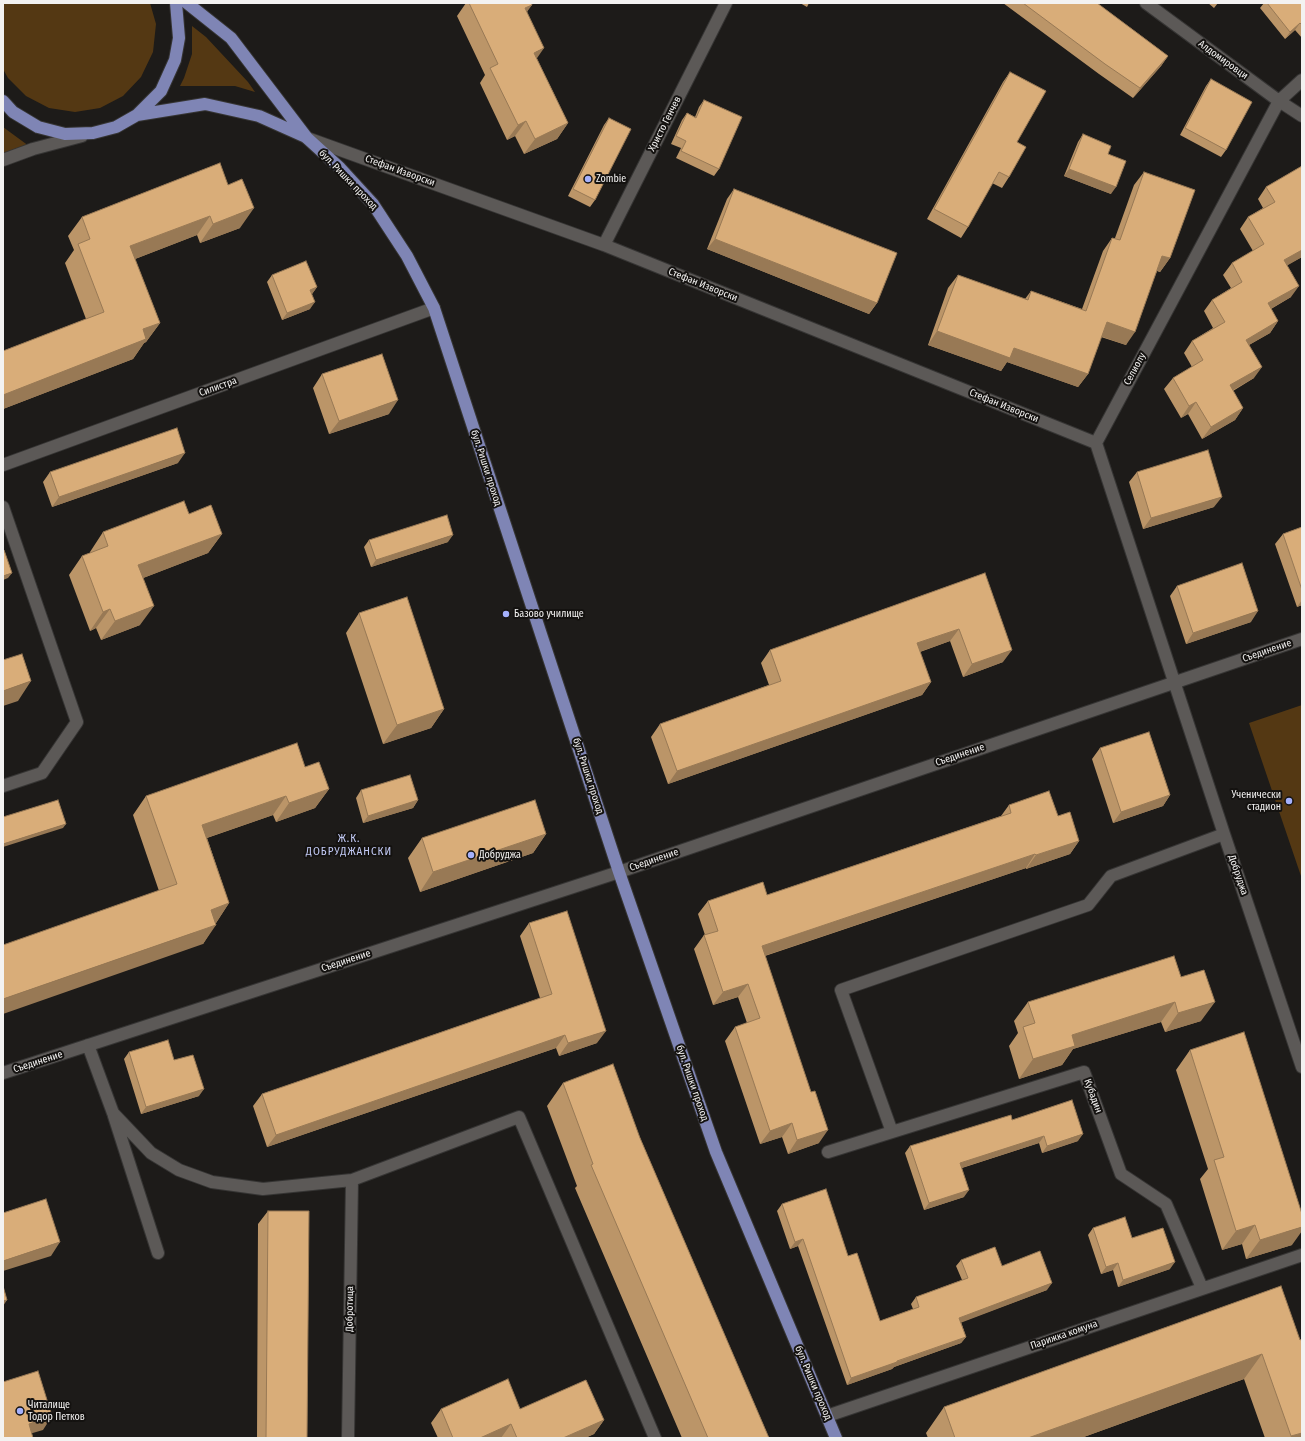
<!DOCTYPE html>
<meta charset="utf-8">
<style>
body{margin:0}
#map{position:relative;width:1305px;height:1441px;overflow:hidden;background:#1d1b19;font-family:"Fira Sans Condensed",sans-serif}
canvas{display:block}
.frame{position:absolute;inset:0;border:4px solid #f3f2f1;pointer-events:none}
</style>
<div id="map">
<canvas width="1305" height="1441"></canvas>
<div class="frame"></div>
</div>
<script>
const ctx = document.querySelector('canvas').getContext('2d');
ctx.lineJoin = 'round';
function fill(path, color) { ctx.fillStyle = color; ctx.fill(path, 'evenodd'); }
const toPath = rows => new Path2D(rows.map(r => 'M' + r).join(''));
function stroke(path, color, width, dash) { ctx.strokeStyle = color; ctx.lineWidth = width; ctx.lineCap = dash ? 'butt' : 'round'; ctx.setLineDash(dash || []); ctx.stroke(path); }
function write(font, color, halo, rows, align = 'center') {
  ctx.font = font + ' "Fira Sans Condensed",sans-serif'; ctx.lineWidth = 4; ctx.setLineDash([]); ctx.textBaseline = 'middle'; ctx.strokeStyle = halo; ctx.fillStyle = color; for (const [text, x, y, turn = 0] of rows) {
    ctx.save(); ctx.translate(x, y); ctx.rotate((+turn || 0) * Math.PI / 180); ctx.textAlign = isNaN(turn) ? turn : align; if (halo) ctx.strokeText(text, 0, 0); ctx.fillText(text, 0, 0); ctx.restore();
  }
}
fill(toPath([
 [3,3,150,3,156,24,153,52,141,77,123,96,100,108,75,112,49,108,26,96,8,78,3,69],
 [192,26,206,37,248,82,255,92,235,86,180,86,184,78,192,54],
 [3,127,33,149,3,160],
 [1302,705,1302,879,1249,723]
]), '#543813');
const minor = toPath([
 [1146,3,1279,101,1302,116],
 [1302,80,1279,101,1096,443,1224,834,1302,1067],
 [307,138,604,245,1096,443],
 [3,160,33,149,82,136],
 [604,245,726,3],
 [3,465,434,308],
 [3,507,77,722,42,773,3,786],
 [88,1045,113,1113,158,1253],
 [3,1073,619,872,1302,639],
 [113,1113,151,1153,179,1170,212,1182,263,1189,352,1180,519,1117,655,1438],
 [892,1132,1084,1072,1121,1174,1166,1204,1202,1288],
 [828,1152,892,1132,841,990,1088,905,1111,876,1224,834],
 [827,1416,1302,1255],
 [348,1438,352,1180]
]);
const major = toPath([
 [187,3,231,38,307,138,340,168,373,204,407,256,434,308,619,872,716,1152,836,1438],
 [3,101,13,112,38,127,65,134,93,133,116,127,137,115,205,104,259,116,306,137],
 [137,115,161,91,175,60,179,38,176,3]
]);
stroke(minor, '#363534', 14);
stroke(major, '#363534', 14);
stroke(minor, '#5c5957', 12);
stroke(major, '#7f85b5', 12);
fill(toPath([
 [466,3,531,3,527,12,537,59,568,123,557,139,524,154,515,136,507,140,480,83,485,75,457,16],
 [800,3,809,3,807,7],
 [1003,3,1097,3,1168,56,1161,66,1133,98,1099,74],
 [1208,3,1218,3,1214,8],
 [1264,3,1302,3,1302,38,1295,30,1285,39,1260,8],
 [1010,72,1017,142,1009,177,1002,188,992,183,968,227,961,238,927,219,1003,82],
 [1211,79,1226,150,1221,157,1180,135,1206,86],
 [704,100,719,169,714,176,676,158,681,148,671,144,682,120,687,113,695,117,699,107],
 [609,118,595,200,590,207,568,196,604,125],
 [1083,134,1108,154,1111,194,1064,176,1078,142],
 [220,163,240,228,200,243,197,235,135,259,160,323,146,342,144,343,133,359,3,409,3,351,86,319,65,263,74,250,68,236,82,217],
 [1302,166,1302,257,1287,265,1291,297,1271,309,1278,321,1270,333,1249,345,1254,378,1233,391,1243,408,1235,420,1202,439,1188,414,1181,418,1164,389,1173,378,1192,367,1184,353,1192,341,1213,328,1204,311,1212,300,1231,288,1223,275,1232,263,1253,251,1240,229,1248,217,1263,208,1258,199,1266,187],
 [1144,172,1170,258,1160,272,1157,271,1126,345,1101,337,1088,374,1078,387,1007,362,1001,371,928,345,948,288,958,275,1025,299,1031,291,1082,309,1103,251,1112,238,1115,238,1134,185],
 [734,189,877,303,869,314,707,249,727,199],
 [272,275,317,287,312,294,310,309,282,320,267,282],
 [322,374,389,414,329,434,313,388],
 [178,463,52,507,43,482,50,472],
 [1137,472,1214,507,1143,529,1129,482],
 [189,514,222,534,208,553,143,578,140,625,101,640,96,628,90,631,69,575,82,556,90,553,90,552,103,532],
 [1302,527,1302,605,1297,607,1275,544,1283,534],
 [369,540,448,542,371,567,364,547],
 [985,573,1003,662,963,677,950,641,920,652,931,682,922,695,668,784,651,737,660,724,769,685,761,663,770,650],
 [1177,586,1251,622,1186,644,1170,596],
 [359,613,444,709,431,728,383,744,346,633],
 [1100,748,1170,795,1163,806,1113,823,1092,759],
 [305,767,329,789,315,808,276,822,273,815,207,838,229,903,216,923,203,944,159,891,133,815,146,796],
 [361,790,418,800,413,808,363,823,356,798],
 [1009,805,1058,816,1079,841,1070,854,1026,869,1026,868,765,956,819,1143,788,1154,782,1137,760,1144,725,1041,735,1027,747,1023,738,997,713,1005,694,949,704,935,705,935,698,914,708,901,767,895,1001,816],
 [546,834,533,853,420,892,408,858,422,838],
 [529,923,597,1043,559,1056,556,1048,267,1147,253,1106,262,1094,540,998,520,936],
 [1181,977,1201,1021,1165,1032,1161,1022,1073,1049,1062,1065,1019,1079,1009,1046,1018,1033,1014,1021,1028,1002],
 [1190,1050,1292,1245,1246,1259,1242,1244,1222,1250,1200,1179,1208,1169,1176,1070],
 [129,1052,174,1060,199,1096,141,1114,124,1059],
 [563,1083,640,1138,769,1438,682,1438,575,1188,577,1186,547,1106],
 [1012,1120,1078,1141,1042,1153,1039,1143,962,1168,964,1197,924,1210,905,1153,910,1146],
 [782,1204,848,1256,880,1321,913,1309,911,1304,916,1297,962,1280,956,1266,961,1260,1002,1266,1047,1290,961,1322,966,1337,961,1343,894,1367,892,1369,847,1385,798,1246,790,1249,777,1211],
 [268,1211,307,1438,257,1438,258,1224],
 [1093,1228,1132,1238,1170,1269,1118,1287,1113,1270,1101,1274,1088,1235],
 [1281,1286,1302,1438,1265,1438,1244,1379,1081,1438,928,1438,926,1433,944,1407],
 [441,1409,520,1409,604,1420,594,1434,585,1438,438,1438,431,1423]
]), '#bb9568');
fill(toPath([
 [532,5,521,20,525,8],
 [1300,23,1295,30,1285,39,1290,32],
 [544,48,533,64,534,53],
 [1168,56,1161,66,1133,98,1140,88],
 [526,121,515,136,507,140,518,125],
 [568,123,557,139,524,154,535,139],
 [1069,169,1116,187,1111,194,1064,176],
 [254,208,240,228,200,243,213,224],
 [210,216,197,235,117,266,130,246],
 [715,239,877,303,869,314,707,249],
 [1302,250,1302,257,1276,272,1284,260],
 [1162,256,1170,258,1160,272,1153,269],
 [1299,286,1291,297,1260,315,1268,303],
 [317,287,312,294,310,290],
 [315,302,310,309,282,320,287,313],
 [1278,321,1270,333,1238,351,1246,340],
 [1107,322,1135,332,1126,345,1097,335],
 [160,323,146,342,144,343,133,359,3,409,3,395,143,329],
 [937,331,1014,348,1088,374,1078,387,1007,362,1001,371,928,345],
 [1262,367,1254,378,1221,397,1230,385],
 [398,400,389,414,329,434,339,421],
 [1196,402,1188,414,1181,418,1189,406],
 [1243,408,1235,420,1202,439,1211,427],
 [185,453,178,463,52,507,59,497],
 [1222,497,1214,507,1143,529,1151,518],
 [222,534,208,553,125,585,138,565],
 [453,535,448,542,371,567,376,560],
 [12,573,8,578,3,580,3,576],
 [1302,600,1302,605,1297,607],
 [154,606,140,625,101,640,115,621],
 [110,609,96,628,90,631,103,612],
 [1258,611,1251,622,1186,644,1193,633],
 [959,629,950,641,908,656,917,643],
 [1012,650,1003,662,963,677,972,664],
 [31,681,18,701,3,706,3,691],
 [931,682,922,695,668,784,677,771],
 [444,709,431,728,383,744,397,725],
 [329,789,315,808,276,822,289,803],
 [1170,795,1163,806,1113,823,1121,812],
 [286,796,273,815,189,844,202,825],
 [418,800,413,808,363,823,368,816],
 [66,824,63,828,3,847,3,844],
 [546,834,533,853,420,892,433,872],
 [1079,841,1070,854,1026,869,1036,855],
 [1035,854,1026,868,752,960,762,946],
 [229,903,216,923,197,929,211,910],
 [216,925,203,944,3,1014,3,999],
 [748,984,738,997,713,1005,723,992],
 [1175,1002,1161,1022,1073,1049,1062,1065,1019,1079,1033,1059,1072,1035],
 [1215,1002,1201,1021,1165,1032,1178,1013],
 [606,1031,597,1043,559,1056,568,1043],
 [565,1035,556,1048,267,1147,276,1135],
 [204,1089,199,1096,141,1114,146,1107],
 [792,1123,782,1137,760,1144,770,1131],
 [828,1130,819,1143,788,1154,797,1140],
 [1083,1134,1078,1141,1042,1153,1047,1146],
 [1044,1136,1039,1143,955,1170,960,1163],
 [969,1190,964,1197,924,1210,929,1203],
 [1255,1225,1242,1244,1222,1250,1236,1231],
 [1302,1227,1302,1231,1292,1245,1246,1259,1260,1240],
 [803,1239,798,1246,790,1249,795,1242],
 [60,1242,51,1256,3,1271,3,1261],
 [1175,1262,1170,1269,1118,1287,1123,1280],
 [1118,1263,1113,1270,1101,1274,1106,1267],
 [1052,1283,1047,1290,955,1325,959,1318],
 [7,1300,3,1306,3,1301],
 [966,1337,961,1343,894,1367,892,1369,847,1385,851,1378],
 [1262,1354,1244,1379,1081,1438,1028,1438],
 [52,1416,43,1430,19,1437,29,1424],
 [604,1420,594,1434,585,1438,563,1438],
 [511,1424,501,1438,480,1438],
 [1302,1433,1302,1438,1290,1438,1291,1436]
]), '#987955');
const building = toPath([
 [469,3,531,3,532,5,525,8,544,48,534,53,568,123,535,139,526,121,518,125,490,68,498,64,469,3],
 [1023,3,1097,3,1168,56,1140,88,1105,64,1023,3],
 [1267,3,1302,3,1302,25,1300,23,1290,32,1267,3],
 [1010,72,1046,91,1017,142,1026,147,1009,177,999,172,968,227,934,209,1010,72],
 [1211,79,1252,102,1226,150,1185,128,1211,79],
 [704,100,742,117,719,169,681,151,686,141,676,136,687,113,696,118,704,100],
 [609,118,631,129,595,200,573,189,609,118],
 [1083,134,1111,146,1108,154,1126,161,1116,187,1069,169,1083,134],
 [220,163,228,185,242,179,254,208,213,224,210,216,130,246,160,323,143,329,146,339,3,395,3,351,104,312,78,244,90,239,82,217,220,163],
 [1302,166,1302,250,1284,260,1299,286,1268,303,1278,321,1246,340,1262,367,1230,385,1243,408,1211,427,1196,402,1189,406,1173,378,1203,360,1192,341,1225,322,1212,300,1242,282,1232,263,1264,244,1248,217,1275,202,1266,187,1302,166],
 [1144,172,1195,190,1170,258,1162,256,1135,332,1107,322,1088,374,1014,348,1010,358,937,331,958,275,1028,300,1031,291,1086,311,1112,238,1120,240,1144,172],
 [734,189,897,253,877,303,715,239,734,189],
 [306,261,317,287,310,290,315,302,287,313,272,275,306,261],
 [382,354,398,400,339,421,322,374,382,354],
 [177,428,185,453,59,497,50,472,177,428],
 [1208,450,1222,497,1151,518,1137,472,1208,450],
 [184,501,189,514,211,505,222,534,138,565,154,606,115,621,110,609,103,612,82,556,108,546,103,532,184,501],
 [447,515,453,535,376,560,369,540,447,515],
 [1302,527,1302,590,1283,534,1302,527],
 [3,550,4,550,12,573,3,576,3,550],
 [1242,563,1258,611,1193,633,1177,586,1242,563],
 [985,573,1012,650,972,664,959,629,917,643,931,682,677,771,660,724,781,681,770,650,985,573],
 [407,597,444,709,397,725,359,613,407,597],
 [22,654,31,681,3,691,3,660,22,654],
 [1149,732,1170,795,1121,812,1100,748,1149,732],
 [297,743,305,767,319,762,329,789,289,803,286,796,202,825,229,903,211,910,216,925,3,999,3,945,177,884,146,796,297,743],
 [410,775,418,800,368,816,361,790,410,775],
 [1049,791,1058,816,1070,812,1079,841,1036,855,1035,854,762,946,811,1092,815,1091,828,1130,797,1140,792,1123,770,1131,735,1027,760,1018,748,984,723,992,704,935,718,931,708,901,763,882,767,895,1011,813,1009,805,1049,791],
 [58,800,66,824,3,844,3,817,58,800],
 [535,800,546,834,433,872,422,838,535,800],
 [567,911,606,1031,568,1043,565,1035,276,1135,262,1094,552,994,529,923,567,911],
 [1174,956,1181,977,1204,970,1215,1002,1178,1013,1175,1002,1072,1035,1075,1046,1033,1059,1023,1027,1035,1023,1028,1002,1174,956],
 [1244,1032,1302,1214,1302,1227,1260,1240,1255,1225,1236,1231,1214,1160,1224,1157,1190,1050,1244,1032],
 [168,1040,174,1060,193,1055,204,1089,146,1107,129,1052,168,1040],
 [613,1064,640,1138,769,1438,708,1438,591,1165,593,1164,563,1083,613,1064],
 [1072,1100,1083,1134,1047,1146,1044,1136,960,1163,969,1190,929,1203,910,1146,1011,1115,1012,1120,1072,1100],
 [826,1189,848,1256,857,1253,880,1321,919,1307,916,1297,968,1278,961,1260,995,1247,1002,1266,1040,1251,1052,1283,959,1318,966,1337,897,1361,897,1362,851,1378,803,1239,795,1242,782,1204,826,1189],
 [46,1199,60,1242,3,1261,3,1213,46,1199],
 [268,1211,309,1211,307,1438,266,1438,268,1211],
 [1125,1217,1132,1238,1163,1228,1175,1262,1123,1280,1118,1263,1106,1267,1093,1228,1125,1217],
 [3,1286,7,1300,3,1301,3,1286],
 [1281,1286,1300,1340,1302,1339,1302,1433,1291,1436,1262,1354,1028,1438,955,1438,944,1407,1281,1286],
 [38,1371,52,1416,29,1424,33,1438,3,1438,3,1382,38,1371],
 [508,1379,520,1409,586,1380,604,1420,563,1438,517,1438,511,1424,480,1438,453,1438,441,1409,508,1379]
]);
fill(building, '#d9ad79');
stroke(building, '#987955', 1);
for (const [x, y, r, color] of [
 [588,179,4,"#a5b1fc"],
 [506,614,4,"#a5b1fc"],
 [1289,801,4,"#a5b1fc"],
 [471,855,4,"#a5b1fc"],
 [20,1411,4,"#a5b1fc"]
]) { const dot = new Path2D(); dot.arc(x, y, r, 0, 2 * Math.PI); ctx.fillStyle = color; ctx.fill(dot); stroke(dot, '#141210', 1.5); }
write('10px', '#f3f2f1', '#141210', [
 ["Алдомировци",1223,60,36],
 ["Христо Генчев",665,124,-63],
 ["Стефан Изворски",400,171,20],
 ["бул. Ришки проход",348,180,46],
 ["Стефан Изворски",703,285,22],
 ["Селиолу",1135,369,-62],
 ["Силистра",218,387,-20],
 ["Стефан Изворски",1004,406,22],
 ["бул. Ришки проход",486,468,72],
 ["Съединение",1267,651,-19],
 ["Съединение",960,755,-19],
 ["бул. Ришки проход",588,776,72],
 ["Съединение",654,860,-19],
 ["Добруджа",1238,875,71],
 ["Съединение",346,961,-18],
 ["Съединение",38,1062,-18],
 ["бул. Ришки проход",692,1083,71],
 ["Кубадин",1093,1096,70],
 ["Добротица",350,1309,-89],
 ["Парижка комуна",1064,1335,-19],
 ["бул. Ришки проход",813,1383,67]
]);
write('10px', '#f3f2f1', '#141210', [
 ["Zombie",596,179],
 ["Базово училище",514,614],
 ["Ученически",1281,795,"right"],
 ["стадион",1281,807,"right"],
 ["Добруджа",479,855],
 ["Читалище",28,1405],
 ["Тодор Петков",28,1417]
], 'left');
ctx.letterSpacing = '1px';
write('11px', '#c2caf5', '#141210', [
 ["Ж.К.",349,839],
 ["ДОБРУДЖАНСКИ",349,852]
]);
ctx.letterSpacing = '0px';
</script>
